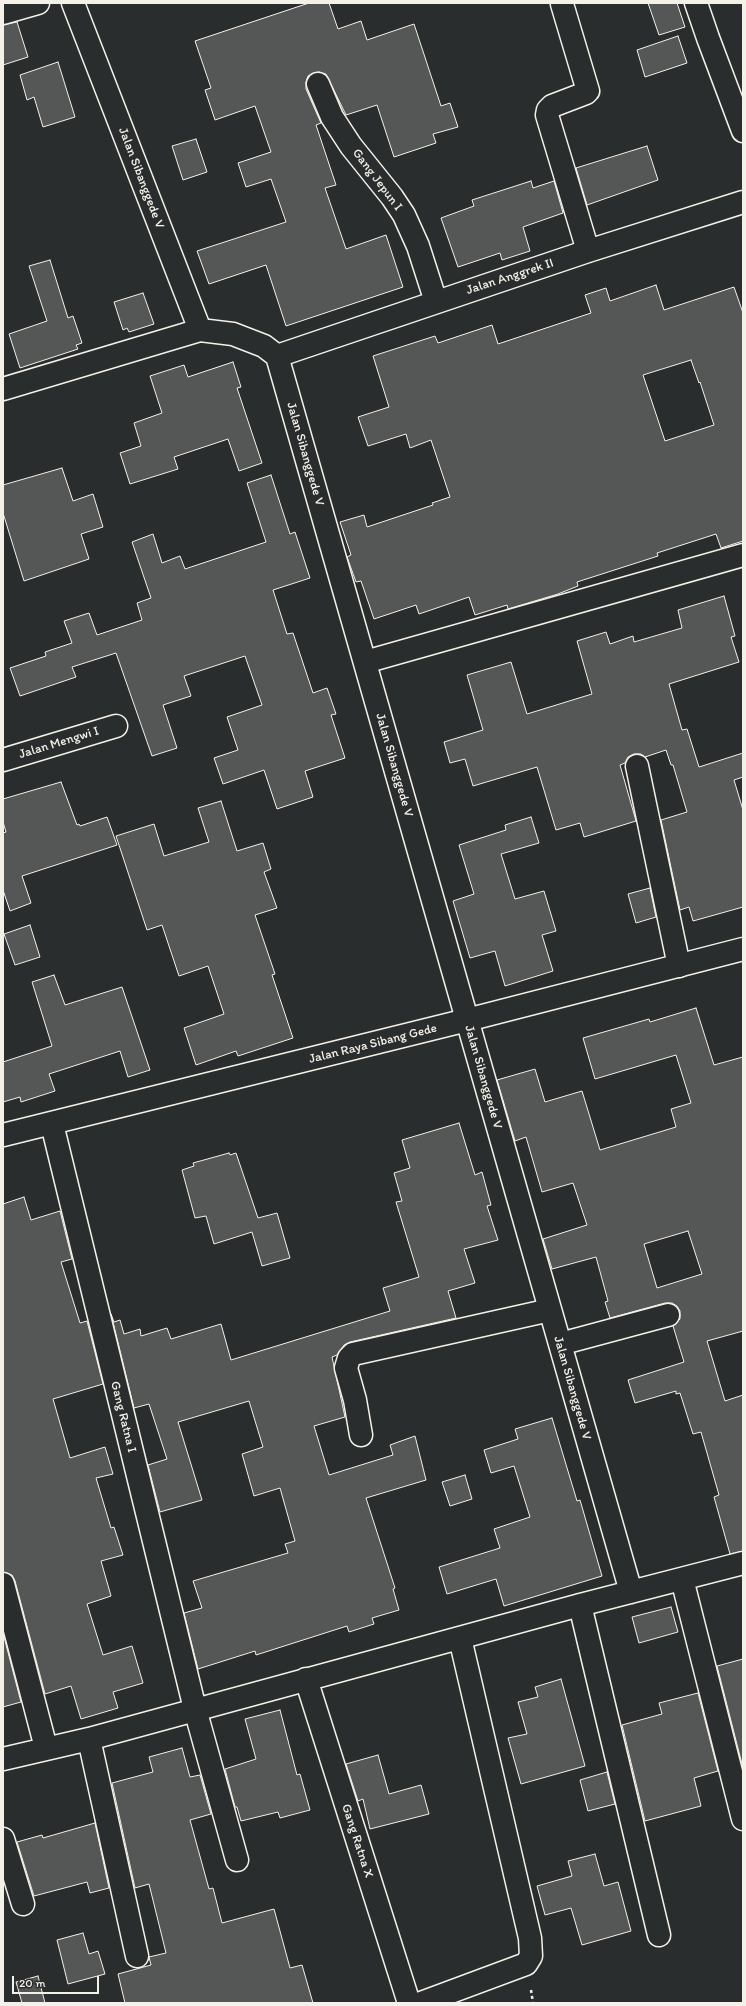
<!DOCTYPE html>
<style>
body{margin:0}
#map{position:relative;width:746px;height:2006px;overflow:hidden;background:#2a2d2e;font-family:Itim,sans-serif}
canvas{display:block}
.frame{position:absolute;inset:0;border:4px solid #f4f1e8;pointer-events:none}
.scale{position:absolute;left:12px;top:1976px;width:87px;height:18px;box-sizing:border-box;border:2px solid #f4f1e8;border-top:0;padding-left:5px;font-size:12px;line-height:14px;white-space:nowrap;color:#f4f1e8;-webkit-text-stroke:3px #2a2d2e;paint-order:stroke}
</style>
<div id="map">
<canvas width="746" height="2006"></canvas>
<div class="frame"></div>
<div class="scale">20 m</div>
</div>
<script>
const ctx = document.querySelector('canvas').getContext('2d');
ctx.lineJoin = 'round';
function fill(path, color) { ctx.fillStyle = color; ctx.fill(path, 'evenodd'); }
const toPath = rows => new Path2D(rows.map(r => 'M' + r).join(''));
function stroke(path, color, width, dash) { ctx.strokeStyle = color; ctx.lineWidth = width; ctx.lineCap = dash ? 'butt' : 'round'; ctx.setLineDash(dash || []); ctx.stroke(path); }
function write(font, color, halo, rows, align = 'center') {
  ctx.font = font + ' Itim,sans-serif'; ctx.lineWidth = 4; ctx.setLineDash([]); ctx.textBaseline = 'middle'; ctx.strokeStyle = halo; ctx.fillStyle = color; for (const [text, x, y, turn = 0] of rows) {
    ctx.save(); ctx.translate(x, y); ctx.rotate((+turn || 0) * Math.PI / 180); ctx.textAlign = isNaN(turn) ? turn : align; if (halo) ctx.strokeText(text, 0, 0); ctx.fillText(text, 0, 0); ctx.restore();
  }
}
const building = toPath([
 [309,3,329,3,338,29,361,21,367,40,414,24,441,106,450,103,458,127,433,134,436,143,394,157,377,105,346,115,326,74,319,72,313,73,308,76,306,82,306,89,321,123,316,125,336,185,325,188,346,249,386,235,403,287,286,326,266,265,209,284,197,251,286,222,271,179,246,187,238,163,271,152,255,106,215,120,205,90,211,88,195,41,309,3],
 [648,3,677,3,685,27,659,35,648,3],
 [17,22,28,57,3,65,3,25,17,22],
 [678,36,687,63,645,77,637,50,678,36],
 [58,62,75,117,43,127,34,97,27,100,20,75,58,62],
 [196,139,207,172,183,180,172,146,196,139],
 [647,146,658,180,587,205,576,168,647,146],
 [531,181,533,188,554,181,563,213,523,227,530,251,502,260,500,253,458,267,441,218,474,206,472,200,531,181],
 [50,260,68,318,73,316,82,343,76,345,78,349,20,368,9,334,47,321,29,266,50,260],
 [656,285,664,310,734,287,743,313,743,541,721,548,716,534,657,553,658,556,577,582,578,586,558,594,508,609,507,605,475,615,469,597,419,614,416,605,374,619,361,581,356,582,347,557,351,555,340,522,364,515,367,527,433,505,432,503,450,497,431,440,410,448,406,434,368,446,358,417,389,407,373,356,435,336,438,343,492,325,498,344,591,313,585,295,606,288,610,301,656,285],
 [691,360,699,383,700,382,714,425,665,441,643,375,691,360],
 [143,293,154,324,129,332,127,328,123,330,114,302,143,293],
 [233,362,241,387,237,388,262,463,239,471,228,439,174,457,178,469,130,484,120,453,141,446,134,423,162,413,150,376,184,365,188,377,233,362],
 [62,468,73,501,93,494,103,527,81,534,89,559,24,581,3,513,3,485,62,468],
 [271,475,290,534,295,532,310,578,273,590,287,634,293,633,313,693,327,688,336,714,331,715,345,758,305,771,313,797,277,809,264,770,223,784,214,758,238,750,227,717,262,705,245,656,184,676,191,696,163,705,177,748,152,756,116,653,72,667,76,677,20,696,10,668,46,656,45,652,72,643,64,621,89,613,97,635,142,620,137,603,151,598,132,542,153,534,162,563,180,556,185,569,266,542,247,483,271,475],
 [724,596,735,636,731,637,739,662,669,684,682,730,687,729,699,767,743,753,743,777,734,780,743,810,743,907,693,921,689,907,680,910,661,820,687,812,673,765,671,765,666,750,645,757,641,754,634,754,628,757,625,763,620,765,636,821,584,837,580,823,556,830,537,767,473,786,465,759,450,763,444,742,483,730,467,675,511,662,527,714,592,694,577,641,606,632,610,644,633,636,634,642,682,628,678,610,724,596],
 [61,782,77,825,79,824,80,826,107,817,117,845,22,876,31,903,10,911,3,890,3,833,6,832,3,822,3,799,61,782],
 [221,801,237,851,263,843,271,869,264,872,277,908,255,915,275,974,272,975,293,1038,238,1056,236,1051,196,1065,184,1028,224,1014,208,966,179,976,162,925,147,930,116,836,154,824,164,856,209,842,198,808,221,801],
 [531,817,539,843,501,854,515,899,544,891,556,931,542,935,553,971,505,986,495,951,470,958,453,901,474,894,459,845,506,830,505,825,531,817],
 [650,888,656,917,636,923,628,894,650,888],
 [30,925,40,957,15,965,4,934,30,925],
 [54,975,65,1005,122,987,150,1070,128,1077,120,1051,49,1074,55,1091,21,1102,20,1097,3,1102,3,1062,52,1046,32,982,54,975],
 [696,1008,714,1065,743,1057,743,1331,707,1341,725,1401,743,1395,743,1551,730,1554,714,1497,719,1495,701,1432,693,1434,680,1393,676,1394,676,1391,635,1403,628,1380,684,1362,673,1326,680,1319,680,1311,677,1306,672,1303,665,1303,610,1318,605,1302,608,1301,596,1257,552,1269,543,1239,587,1225,573,1183,542,1192,526,1137,515,1141,497,1080,535,1069,545,1102,582,1091,600,1150,676,1127,671,1109,691,1103,676,1055,595,1079,583,1038,649,1019,650,1022,696,1008],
 [688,1231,702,1274,657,1288,644,1244,688,1231],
 [459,1123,475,1175,482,1172,491,1205,487,1206,498,1240,464,1249,475,1283,448,1291,456,1318,350,1342,344,1345,337,1355,332,1357,345,1417,314,1426,329,1475,393,1455,390,1445,415,1436,426,1480,366,1498,395,1588,393,1589,399,1610,372,1618,374,1624,349,1632,347,1626,256,1655,255,1651,198,1669,184,1613,202,1608,193,1581,288,1553,285,1544,295,1541,280,1488,254,1496,242,1454,263,1447,249,1401,178,1422,202,1500,160,1512,148,1465,167,1459,149,1404,134,1408,111,1314,114,1322,120,1320,124,1334,140,1329,141,1336,167,1328,171,1339,221,1324,231,1360,390,1311,383,1288,419,1277,396,1202,402,1201,394,1173,410,1168,402,1140,459,1123],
 [229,1153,230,1155,236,1153,258,1218,277,1213,290,1258,262,1266,252,1232,214,1244,206,1216,195,1218,182,1170,194,1166,193,1163,229,1153],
 [24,1197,31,1220,60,1211,72,1259,61,1262,80,1323,87,1321,103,1384,53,1399,70,1458,105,1447,113,1474,96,1478,111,1528,114,1527,123,1555,101,1561,111,1596,87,1604,103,1655,132,1646,143,1683,113,1692,118,1708,81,1719,71,1686,45,1694,15,1581,12,1575,3,1572,3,1204,24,1197],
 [552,1418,577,1501,580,1500,602,1576,504,1606,496,1579,447,1594,439,1567,500,1548,494,1529,530,1517,514,1466,491,1473,484,1450,518,1439,515,1429,552,1418],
 [465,1475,472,1499,450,1506,442,1482,465,1475],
 [671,1607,678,1632,639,1643,632,1617,671,1607],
 [3,1633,21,1702,3,1707,3,1633],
 [743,1659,743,1764,742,1764,717,1666,743,1659],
 [561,1679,585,1766,521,1784,508,1738,527,1734,518,1702,538,1697,535,1687,561,1679],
 [698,1693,718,1771,694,1778,701,1806,645,1821,622,1725,662,1714,659,1703,698,1693],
 [280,1710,297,1775,300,1774,310,1810,280,1818,278,1812,241,1821,237,1807,235,1807,225,1769,256,1759,245,1719,280,1710],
 [182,1748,190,1777,200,1775,211,1814,190,1820,209,1889,213,1888,222,1923,274,1909,290,1968,302,1965,313,2003,125,2003,118,1974,151,1965,149,1957,166,1953,149,1884,135,1888,112,1783,153,1772,149,1757,182,1748],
 [378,1755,389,1794,421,1785,429,1814,370,1829,363,1799,358,1801,346,1764,378,1755],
 [607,1772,615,1804,588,1811,580,1780,607,1772],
 [95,1823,109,1888,90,1893,87,1882,34,1896,17,1842,42,1835,43,1838,95,1823],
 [595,1854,604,1886,618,1882,631,1931,582,1945,571,1908,545,1915,537,1886,572,1876,568,1861,595,1854],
 [83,1933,89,1954,98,1951,105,1974,68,1984,57,1940,83,1933],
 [38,1976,45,2003,22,2003,16,1982,38,1976]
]);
fill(building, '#555756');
stroke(building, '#f4f1e8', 1);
const minor = toPath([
 [73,3,200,330,233,334,264,346,277,356,631,1592],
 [696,3,708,38,743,131],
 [562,4,588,91,586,93,552,106,548,110,547,115,588,251],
 [3,13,38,3],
 [318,84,332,117,351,146,392,197,404,215,418,246,436,302],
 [277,356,588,251,743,202],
 [3,389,200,330],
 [365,662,743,555],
 [3,760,116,726],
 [637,766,679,966],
 [52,1124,195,1709,237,1860],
 [560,1344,668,1315],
 [361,1435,355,1400,346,1368,349,1358,353,1354,550,1310],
 [682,1579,743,1819],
 [3,1584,46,1748],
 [580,1605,659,1935],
 [306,1679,409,2003],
 [89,1739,137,1956],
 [3,1759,89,1739,580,1605,743,1563],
 [3,1839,23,1904],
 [421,2003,526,1964,531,1956,530,1938,460,1638]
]);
const major = toPath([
 [3,1135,467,1020,743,949]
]);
stroke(minor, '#f4f1e8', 25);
stroke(major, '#f4f1e8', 25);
stroke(toPath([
 [531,1990,533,2003]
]), '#f4f1e8', 2.5, [3, 3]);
stroke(minor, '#2a2d2e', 22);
stroke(major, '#2a2d2e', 22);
write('13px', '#f4f1e8', '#2a2d2e', [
 ["Jalan Sibanggede V",141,178,69],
 ["Gang Jepun I",377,180,53],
 ["Jalan Anggrek II",510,277,-18],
 ["Jalan Sibanggede V",305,454,74],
 ["Jalan Mengwi I",59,743,-17],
 ["Jalan Sibanggede V",394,765,74],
 ["Jalan Raya Sibang Gede",373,1044,-14],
 ["Jalan Sibanggede V",483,1077,74],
 ["Jalan Sibanggede V",572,1388,74],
 ["Gang Ratna I",123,1417,76],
 ["Gang Ratna X",357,1841,72]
]);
</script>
